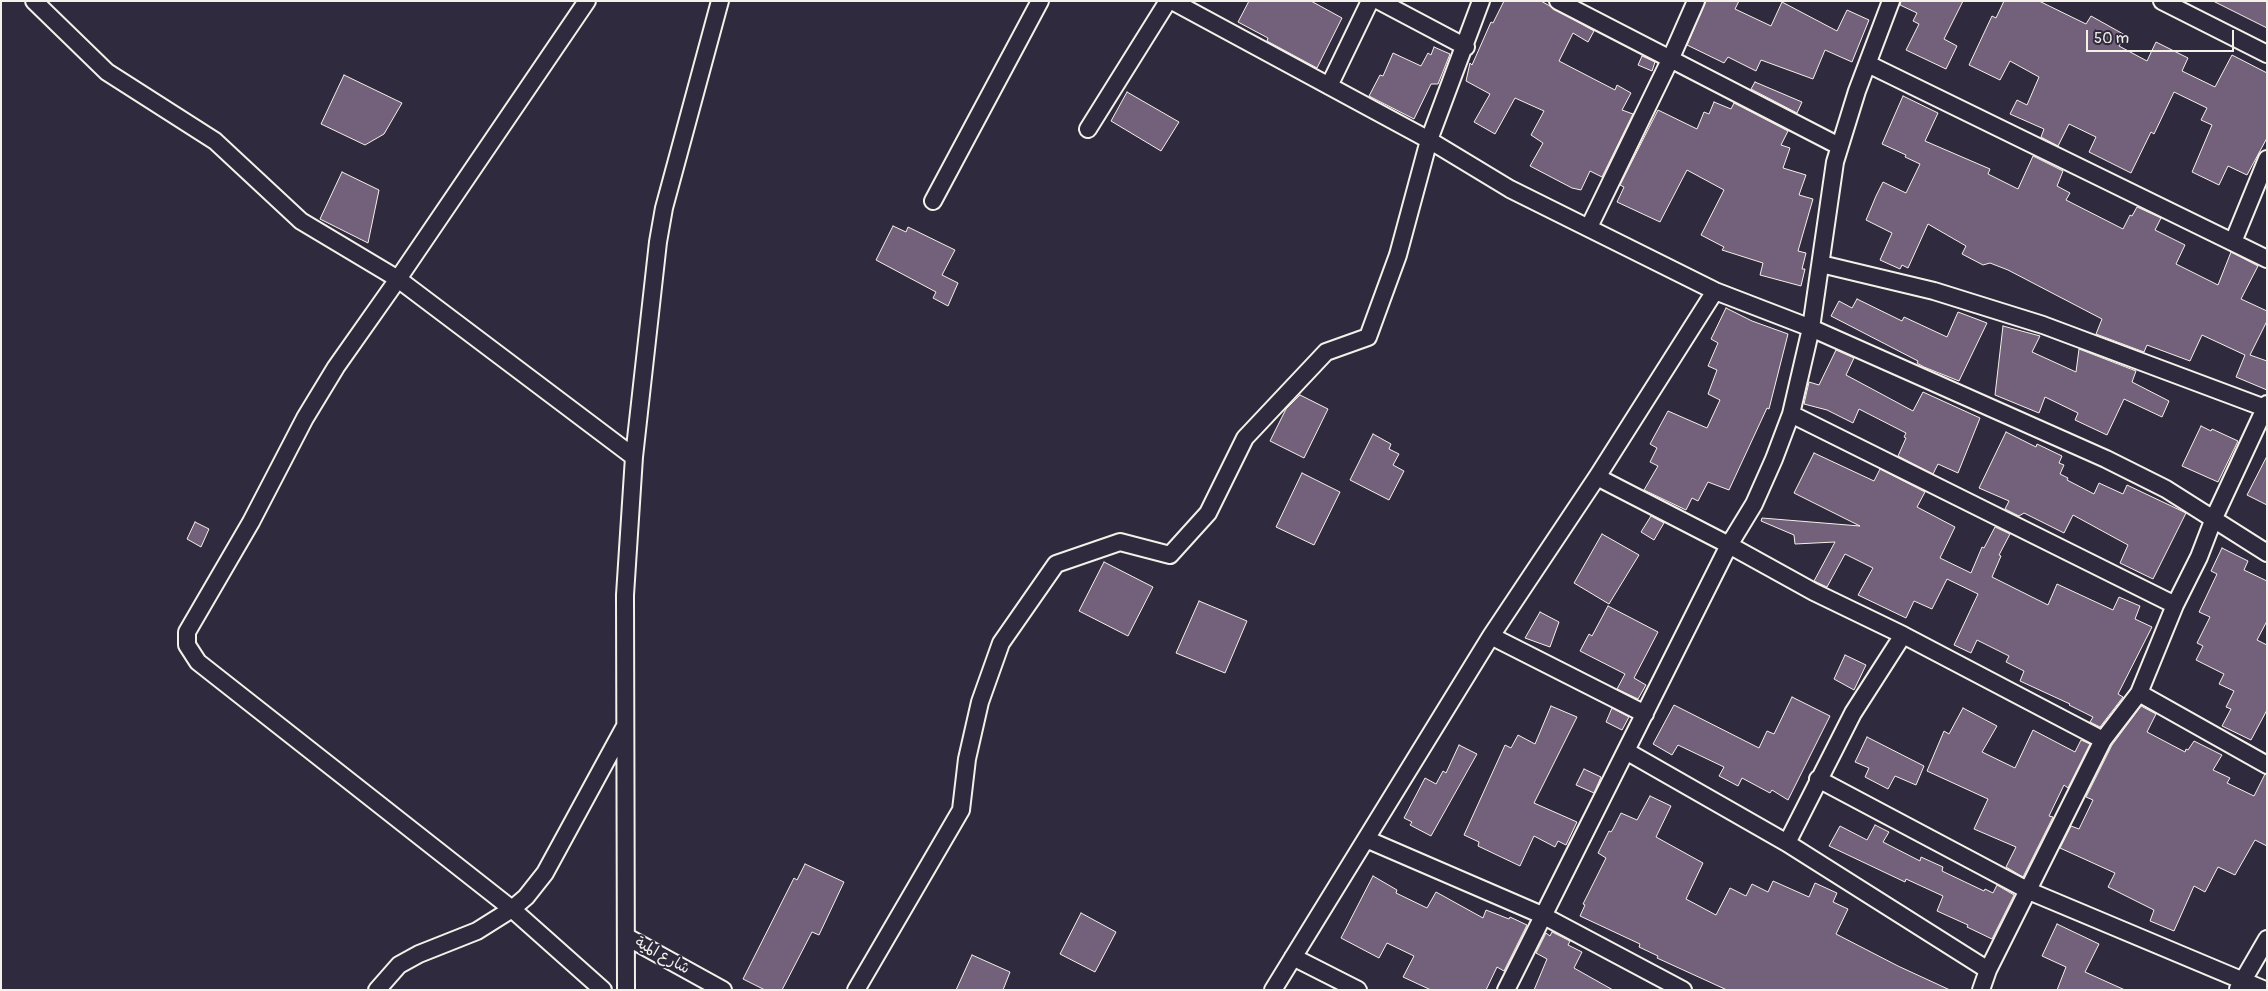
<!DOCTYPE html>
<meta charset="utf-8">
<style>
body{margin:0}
#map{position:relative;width:2268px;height:991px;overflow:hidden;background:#2f2a3d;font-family:Pangolin,sans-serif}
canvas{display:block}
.frame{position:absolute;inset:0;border:2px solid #f4f1e8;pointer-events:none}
.scale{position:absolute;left:2086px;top:30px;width:148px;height:22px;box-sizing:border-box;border:2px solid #f4f1e8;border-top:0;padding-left:6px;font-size:15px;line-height:18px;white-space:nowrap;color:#f4f1e8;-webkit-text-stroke:4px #2f2a3d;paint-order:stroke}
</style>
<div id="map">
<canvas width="2268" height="991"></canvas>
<div class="frame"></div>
<div class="scale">50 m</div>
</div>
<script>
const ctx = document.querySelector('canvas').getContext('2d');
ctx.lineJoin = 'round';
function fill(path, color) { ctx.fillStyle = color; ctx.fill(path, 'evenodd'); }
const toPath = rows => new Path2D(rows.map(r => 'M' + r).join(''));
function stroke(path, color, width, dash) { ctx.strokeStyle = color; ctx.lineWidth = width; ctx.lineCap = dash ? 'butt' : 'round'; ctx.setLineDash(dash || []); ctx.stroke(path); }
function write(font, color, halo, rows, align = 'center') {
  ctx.font = font + ' Pangolin,"Playpen Sans Arabic",sans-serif'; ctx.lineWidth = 4; ctx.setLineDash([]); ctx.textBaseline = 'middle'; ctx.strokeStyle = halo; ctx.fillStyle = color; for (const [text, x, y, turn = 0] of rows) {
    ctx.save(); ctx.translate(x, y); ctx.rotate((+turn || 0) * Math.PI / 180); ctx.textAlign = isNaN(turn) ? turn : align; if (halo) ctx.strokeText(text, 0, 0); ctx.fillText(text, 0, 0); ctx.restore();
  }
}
const building = toPath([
 [1249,1,1311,1,1342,18,1317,68,1267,41,1268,38,1238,22,1249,1],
 [1504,1,1541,1,1594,31,1588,42,1573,33,1559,61,1615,90,1617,85,1631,93,1622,110,1633,114,1602,177,1590,171,1581,190,1572,188,1530,166,1543,143,1531,135,1544,111,1515,98,1495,134,1474,122,1490,94,1466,81,1470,63,1472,65,1491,22,1493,23,1504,1],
 [1706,1,1739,1,1735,9,1771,26,1782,2,1837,31,1847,10,1869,20,1852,62,1825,50,1813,79,1761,60,1756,71,1728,57,1724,63,1687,45,1706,1],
 [1901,1,1963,1,1944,39,1957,46,1946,69,1906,50,1919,24,1913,21,1917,13,1900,5,1901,1],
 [2004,1,2039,1,2086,24,2091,16,2125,35,2119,46,2147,61,2156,42,2188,58,2182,71,2215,87,2232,55,2267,73,2267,138,2247,175,2228,166,2219,185,2192,172,2212,125,2201,120,2207,108,2174,92,2154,134,2151,132,2131,173,2089,152,2096,137,2069,124,2058,146,2041,137,2044,129,2010,114,2017,100,2027,105,2039,77,2010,61,2000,80,1969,65,1992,16,1996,18,2004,1],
 [2213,1,2267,1,2267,28,2213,1],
 [1434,47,1450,54,1438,84,1431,84,1414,119,1369,96,1380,75,1383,76,1393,53,1421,66,1428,53,1431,55,1434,47],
 [1642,56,1655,62,1652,71,1638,65,1642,56],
 [344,75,402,103,384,134,365,145,321,124,344,75],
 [1755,82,1802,102,1797,113,1751,89,1755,82],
 [1127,92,1179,122,1161,151,1111,121,1127,92],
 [1903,96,1938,113,1925,141,1990,169,1988,174,2018,189,2033,156,2063,171,2057,186,2070,193,2066,200,2123,229,2130,215,2132,216,2137,207,2161,218,2155,230,2185,245,2176,264,2218,285,2231,252,2258,266,2241,299,2267,311,2267,321,2250,355,2267,361,2267,390,2236,377,2245,355,2202,335,2190,361,2147,345,2144,352,2096,334,2102,319,2008,270,1990,263,1983,265,1962,254,1966,246,1928,224,1908,268,1902,265,1900,269,1880,260,1892,233,1866,220,1876,196,1883,182,1906,193,1920,164,1905,157,1906,155,1882,144,1903,96],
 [1714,102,1731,109,1734,103,1788,131,1781,145,1790,148,1783,168,1806,175,1799,195,1813,199,1798,251,1806,253,1802,269,1805,269,1801,286,1760,275,1763,263,1722,250,1724,247,1701,235,1724,190,1687,170,1660,222,1617,202,1624,187,1620,185,1658,110,1697,129,1704,112,1709,114,1714,102],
 [342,172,379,190,368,243,320,219,342,172],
 [893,226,906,232,908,227,955,250,942,275,958,283,948,306,933,298,936,292,876,260,893,226],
 [1857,299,1902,321,1904,317,1947,337,1958,312,1987,323,1959,381,1924,367,1917,363,1918,361,1831,316,1839,301,1852,308,1857,299],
 [1726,308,1752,321,1788,334,1769,409,1767,408,1729,490,1708,482,1698,501,1692,498,1686,510,1644,490,1658,466,1650,462,1657,448,1650,444,1668,411,1707,428,1720,400,1708,394,1717,370,1708,366,1718,343,1711,339,1726,308],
 [2003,326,2040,336,2032,352,2076,372,2079,349,2136,371,2132,382,2169,401,2162,417,2124,399,2107,435,2075,420,2078,413,2045,397,2039,413,1995,395,2003,326],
 [1836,350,1854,358,1846,375,1913,411,1923,392,1980,418,1958,473,1938,464,1933,474,1898,456,1906,438,1904,437,1906,433,1859,409,1853,423,1827,410,1804,404,1809,382,1819,385,1836,350],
 [1300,395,1328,409,1304,458,1270,441,1286,409,1300,395],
 [2201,426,2211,431,2212,429,2238,441,2218,482,2182,466,2201,426],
 [2006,432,2036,447,2037,444,2062,456,2059,463,2064,465,2060,474,2068,478,2067,480,2094,494,2099,483,2123,494,2127,485,2186,513,2153,579,2120,563,2128,545,2073,515,2064,533,2024,513,2019,516,2005,509,2009,501,1979,488,2006,432],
 [1373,434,1391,444,1389,449,1399,454,1393,465,1404,471,1389,500,1350,480,1373,434],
 [1814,453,1874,481,1880,469,1925,492,1917,507,1955,527,1940,558,1971,573,1982,547,1984,548,1995,527,2010,534,1999,555,2001,556,1992,577,2048,605,2057,584,2113,610,2119,597,2140,606,2135,619,2152,627,2118,694,2123,697,2100,727,2090,722,2093,717,2069,705,2070,704,2020,681,2024,671,2006,662,2009,656,1977,640,1971,653,1954,645,1978,594,1947,579,1932,609,1914,601,1906,618,1858,595,1873,568,1845,554,1827,587,1814,581,1835,542,1795,544,1794,535,1761,521,1762,518,1860,526,1794,493,1814,453],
 [2267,456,2267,505,2247,495,2267,456],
 [1302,473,1340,492,1314,545,1276,527,1302,473],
 [1651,516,1664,523,1654,540,1641,532,1651,516],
 [195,522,209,529,201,547,187,539,195,522],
 [1602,534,1639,555,1609,604,1574,583,1602,534],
 [2222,548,2248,561,2244,570,2267,581,2267,621,2257,640,2267,645,2267,710,2251,740,2222,726,2231,709,2226,707,2234,691,2219,684,2224,674,2196,660,2203,646,2197,643,2210,617,2199,612,2217,574,2211,571,2222,548],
 [1104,562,1153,587,1128,636,1079,611,1104,562],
 [1199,601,1247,621,1225,673,1176,653,1199,601],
 [1608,606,1658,632,1634,678,1646,685,1638,699,1617,689,1625,674,1580,651,1589,634,1592,636,1608,606],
 [1540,612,1559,622,1550,647,1525,638,1540,612],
 [1845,655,1866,665,1854,690,1834,679,1845,655],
 [1792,697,1830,716,1788,800,1772,790,1770,793,1742,778,1738,786,1719,776,1724,767,1678,745,1672,755,1653,744,1674,705,1759,748,1767,731,1774,734,1792,697],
 [1551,706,1577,717,1534,803,1577,822,1566,845,1558,841,1555,847,1534,836,1520,866,1478,846,1479,842,1464,835,1505,745,1511,748,1518,735,1535,744,1551,706],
 [2141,706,2156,714,2147,732,2185,752,2186,749,2188,750,2194,741,2222,755,2213,770,2230,778,2227,783,2254,796,2265,774,2267,775,2267,846,2255,840,2235,875,2218,867,2205,892,2194,886,2174,931,2150,921,2154,910,2108,887,2115,873,2060,848,2071,826,2079,829,2093,800,2086,797,2112,745,2141,706],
 [1612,708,1629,717,1622,730,1606,722,1612,708],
 [1963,708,1997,726,1982,752,2015,768,2033,730,2075,752,2081,740,2090,744,2068,788,2064,785,2049,816,2053,817,2023,877,2006,867,2016,847,1974,829,1988,799,1927,771,1944,731,1949,734,1963,708],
 [1867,737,1924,766,1916,785,1895,776,1888,789,1865,777,1869,768,1855,762,1867,737],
 [1459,745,1477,754,1431,836,1410,825,1412,822,1404,818,1425,778,1436,784,1443,771,1446,773,1459,745],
 [1584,769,1601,777,1594,793,1576,785,1584,769],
 [1650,796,1671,806,1656,837,1703,863,1686,899,1716,915,1730,888,1746,896,1752,884,1768,892,1773,881,1809,897,1815,883,1837,893,1833,902,1848,909,1836,934,1898,966,1950,990,1727,990,1657,958,1658,956,1639,947,1640,944,1580,916,1585,905,1583,904,1606,858,1598,853,1609,831,1611,832,1613,829,1621,813,1637,820,1650,796],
 [1875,825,1889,832,1883,842,1920,861,1921,857,1943,867,1942,871,1984,891,1985,889,1993,893,1997,885,2014,895,1992,939,1967,927,1968,925,1937,911,1943,896,1906,879,1905,882,1829,846,1840,826,1867,840,1875,825],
 [805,864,844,882,819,935,812,932,782,990,765,990,743,979,794,878,797,880,805,864],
 [1373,876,1397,890,1396,893,1427,908,1436,892,1483,918,1486,910,1509,919,1510,917,1527,925,1504,971,1497,967,1486,990,1431,990,1403,977,1414,956,1387,943,1379,958,1341,938,1373,876],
 [1081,913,1116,932,1095,972,1060,954,1081,913],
 [2057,924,2099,944,2085,972,2125,990,2057,990,2066,967,2042,956,2057,924],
 [1552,932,1570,941,1568,945,1582,952,1574,968,1613,990,1534,990,1547,959,1536,953,1546,933,1550,936,1552,932],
 [972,955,1010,972,1003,990,956,990,972,955]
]);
fill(building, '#73617b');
stroke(building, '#f4f1e8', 1);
const minor = toPath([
 [34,1,107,72,215,141,301,221,398,279,634,457],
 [587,1,398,279,336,367,305,418,251,522,187,632,187,645,198,662,512,909,603,990],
 [1172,1,1429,140,1510,189,1715,291,1811,328,2106,459,2166,489,2267,553],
 [1379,1,1466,47],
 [1558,1,1839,146],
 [2162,1,2267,54],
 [1868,64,2267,259],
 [1329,86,1370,1],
 [1088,129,1168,1],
 [933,201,1040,1],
 [1589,227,1670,60,1696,1],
 [2233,242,2267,159],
 [1821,264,1934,291,2043,325,2265,408],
 [1791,414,2175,605],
 [1597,477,1729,545,1814,592,1903,635,2103,740],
 [1491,636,1645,714],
 [2139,693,2267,765],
 [1626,751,1787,843,1988,970],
 [1818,779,2029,891,2265,990],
 [1366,839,1542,915,1683,990],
 [1787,843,1853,713,1903,635],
 [627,937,723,990],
 [1293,957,1358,990],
 [2238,989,2267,939],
 [377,990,399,965,419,954,477,931,512,909,526,897,545,873,624,728],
 [626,990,625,595,634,457,658,242,664,208,720,1],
 [856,990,961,810,967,759,980,702,1001,643,1056,564,1120,542,1170,555,1208,513,1245,438,1326,352,1368,337,1398,255,1429,140,1481,1],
 [1273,990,1491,636,1597,477,1715,291],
 [1506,990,1729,545,1754,504,1774,459,1791,414,1811,328,1835,162,1857,91,1891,1],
 [1981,990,1988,970,2103,740,2139,693,2175,605,2199,557,2214,518,2267,404]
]);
stroke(minor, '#f4f1e8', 20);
stroke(minor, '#2f2a3d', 16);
write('15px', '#f4f1e8', '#2f2a3d', [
 ["شارع المية",662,956,29]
]);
</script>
